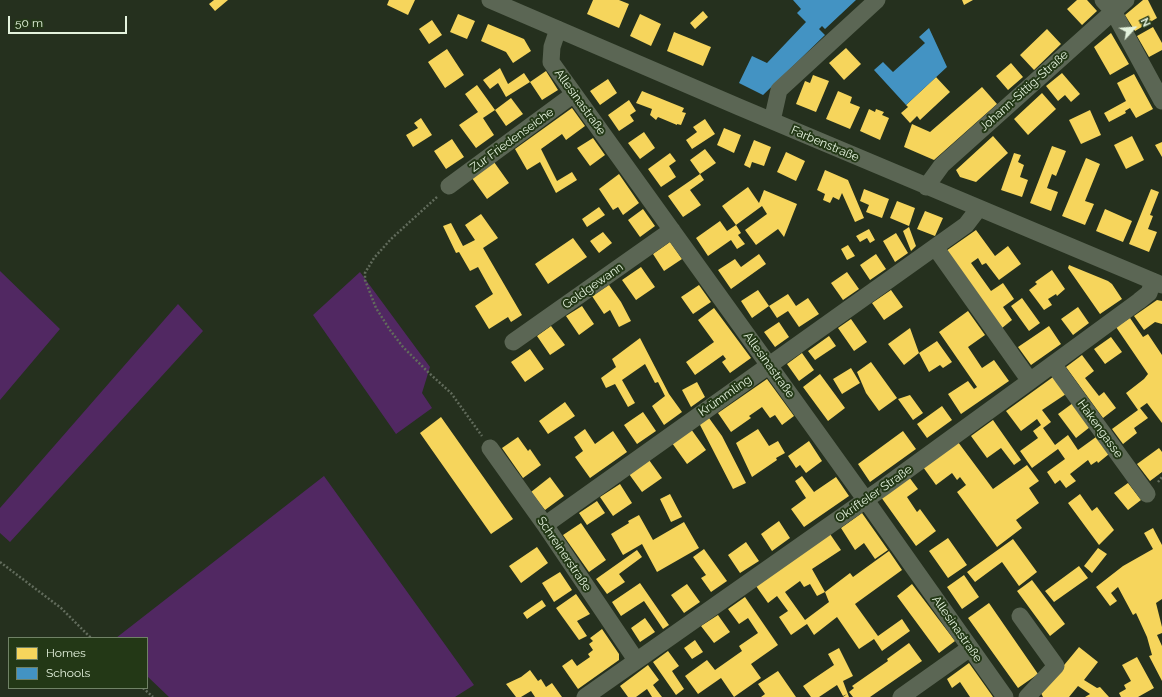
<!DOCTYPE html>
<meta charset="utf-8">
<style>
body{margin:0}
#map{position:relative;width:1162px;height:697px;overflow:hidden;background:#25301e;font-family:Raleway,sans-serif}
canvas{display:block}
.legend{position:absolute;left:8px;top:637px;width:140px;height:52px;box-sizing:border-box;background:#233816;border:1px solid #708266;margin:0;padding:5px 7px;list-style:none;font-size:12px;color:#e4f2dd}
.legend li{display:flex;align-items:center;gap:8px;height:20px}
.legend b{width:20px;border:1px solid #708266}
.north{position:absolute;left:1114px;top:8px;width:40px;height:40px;-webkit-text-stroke:3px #233816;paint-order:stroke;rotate:64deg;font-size:11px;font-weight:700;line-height:16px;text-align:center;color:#e4f2dd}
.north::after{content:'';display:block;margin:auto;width:14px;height:18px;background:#e4f2dd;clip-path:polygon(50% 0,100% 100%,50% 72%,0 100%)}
.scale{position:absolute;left:8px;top:16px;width:119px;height:18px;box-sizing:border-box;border:2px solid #e4f2dd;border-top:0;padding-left:5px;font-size:12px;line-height:14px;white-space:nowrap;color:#e4f2dd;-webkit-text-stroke:3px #233816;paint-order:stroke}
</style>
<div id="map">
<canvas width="1162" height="697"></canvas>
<ul class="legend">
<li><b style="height:11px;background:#f6d55c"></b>Homes</li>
<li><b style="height:11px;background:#4393c3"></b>Schools</li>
</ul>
<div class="north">N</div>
<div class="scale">50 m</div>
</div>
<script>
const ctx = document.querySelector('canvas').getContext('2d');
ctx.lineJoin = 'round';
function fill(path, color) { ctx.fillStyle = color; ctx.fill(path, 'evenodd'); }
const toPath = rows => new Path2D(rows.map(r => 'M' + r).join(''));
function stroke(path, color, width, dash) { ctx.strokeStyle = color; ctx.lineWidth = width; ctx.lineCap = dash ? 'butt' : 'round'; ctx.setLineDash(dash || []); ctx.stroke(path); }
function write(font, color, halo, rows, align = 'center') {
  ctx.font = font + ' Raleway,sans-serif'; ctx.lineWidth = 4; ctx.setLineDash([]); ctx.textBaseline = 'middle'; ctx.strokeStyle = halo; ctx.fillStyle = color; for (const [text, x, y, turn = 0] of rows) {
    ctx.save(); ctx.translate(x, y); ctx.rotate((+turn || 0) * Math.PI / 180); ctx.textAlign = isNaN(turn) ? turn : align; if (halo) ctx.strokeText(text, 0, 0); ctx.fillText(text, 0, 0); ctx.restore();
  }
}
fill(toPath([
 [0,271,60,329,0,400],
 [360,272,430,367,422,393,432,408,396,434,313,315],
 [178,304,203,331,10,542,0,533,0,508],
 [324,476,474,685,455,697,169,697,147,676,147,638,116,638]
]), '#512862');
fill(toPath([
 [214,0,228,0,215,11,209,4],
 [389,0,415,0,408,15,387,5],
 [593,0,619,0,629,4,619,28,587,14],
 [962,0,973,0,964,5],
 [1077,0,1087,0,1097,11,1082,25,1067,9],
 [1143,0,1148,0,1157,18,1135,31,1125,15],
 [703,11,708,17,695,29,690,23],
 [458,14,475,21,467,39,450,32],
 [640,14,661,24,651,46,630,36],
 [432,20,442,35,429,44,419,29],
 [488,24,524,39,531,51,513,63,506,52,481,41],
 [1153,27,1162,43,1162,50,1149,57,1137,36],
 [1047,29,1061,44,1034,70,1020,55],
 [674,32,711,47,703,66,667,51],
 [1111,33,1129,64,1110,75,1094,47],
 [846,48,861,64,844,80,829,63],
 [447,49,464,75,445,88,428,62],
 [1011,63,1023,77,1008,90,996,76],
 [500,68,508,84,524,73,530,82,506,97,498,83,490,89,483,80],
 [546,71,558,90,542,100,530,82],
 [1062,73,1080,94,1071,102,1065,95,1058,101,1046,86],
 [1134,74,1153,109,1136,118,1130,108,1125,111,1126,113,1109,122,1104,113,1126,101,1117,83],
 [813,75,829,81,816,112,796,104,805,81,810,83],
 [936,77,950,92,920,120,917,116,910,123,901,113,908,107,906,105],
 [608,79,617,93,600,105,590,91],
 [477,85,495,110,483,118,494,135,476,148,459,125,478,112,465,94],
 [982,87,997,104,934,160,904,147,912,124,930,132],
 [642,91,684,108,682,112,686,113,681,125,677,124,677,125,658,117,656,120,650,115,652,109,636,103],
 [838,91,852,97,850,103,860,107,850,129,826,119],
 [1042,93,1056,109,1028,135,1014,119],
 [511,98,523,114,506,126,495,110],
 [629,100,636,111,630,115,634,121,619,131,608,115],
 [572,108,585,126,566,140,562,134,541,149,557,181,572,172,577,180,556,193,540,162,527,170,515,149],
 [869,109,875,112,876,109,884,112,882,115,889,118,880,140,860,131],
 [1090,110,1101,135,1081,144,1069,120],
 [421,118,432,135,413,147,406,135,418,128,414,123],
 [705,119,715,134,692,149,686,140,697,132,693,127],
 [724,128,741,135,734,153,717,145],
 [644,132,655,148,640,159,628,143],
 [993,136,1008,153,976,182,960,177,956,170],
 [1132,136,1144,160,1126,169,1114,145],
 [593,138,605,155,590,166,577,148],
 [452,139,464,157,446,169,434,151],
 [754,140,771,147,764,166,752,162,750,168,744,165],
 [1162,142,1162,157,1155,145],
 [1052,146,1066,151,1056,176,1052,174,1047,188,1058,192,1051,211,1030,203],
 [705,149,716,163,700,174,690,160],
 [786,152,805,161,796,181,777,172],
 [670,153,676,161,669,166,676,177,661,187,648,169],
 [1014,153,1021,155,1018,162,1024,165,1020,177,1028,180,1022,197,1001,190],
 [1086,158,1100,164,1085,201,1094,204,1085,225,1062,216],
 [494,162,509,183,487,199,472,178],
 [825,170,848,180,864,218,855,222,842,193,839,200,833,197,830,203,823,200,825,194,817,190],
 [619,174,639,203,623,215,618,207,613,210,599,189],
 [700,174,704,180,690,190,701,205,683,217,668,196],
 [748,187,759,203,764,190,797,204,784,237,778,229,756,245,745,230,767,214,762,206,736,225,741,233,738,235,745,244,737,249,731,240,708,256,696,238,720,221,727,231,736,225,722,206],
 [864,189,889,199,882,218,866,212,869,205,860,201],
 [1151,189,1159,192,1150,215,1153,216,1148,229,1157,232,1149,252,1129,244],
 [897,201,915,208,909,226,890,218],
 [599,207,605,215,587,227,582,219],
 [643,209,655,226,640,237,628,220],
 [1105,209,1132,221,1123,242,1096,231],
 [925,211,943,218,935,236,917,229],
 [481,214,498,238,483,248,522,315,511,322,508,317,489,329,475,306,493,294,478,267,470,271,459,252,456,253,443,226,451,223,463,246,475,240,465,225],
 [909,227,916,246,911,251,903,231],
 [869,229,875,240,870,243,867,238,860,242,856,236],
 [976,230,995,256,1008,246,1021,264,999,280,986,263,982,265,978,258,971,263,991,291,1003,283,1014,299,1003,307,1012,320,1002,328,946,251],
 [603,232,612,243,599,253,590,241],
 [896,233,908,253,895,262,883,241],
 [573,238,587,257,548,284,535,264],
 [670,242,682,259,664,271,653,254],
 [848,245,855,256,847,260,841,249],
 [759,254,766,264,731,289,718,270,735,259,741,267],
 [876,254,886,269,870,280,860,265],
 [1069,265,1108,281,1112,284,1122,299,1100,314,1068,268],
 [641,267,655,287,636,300,622,280],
 [1052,270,1065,289,1057,296,1056,294,1048,299,1052,305,1044,310,1029,290,1037,284,1035,282],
 [847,272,859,289,843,300,831,283],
 [609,285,621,302,631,321,619,327,610,310,604,314,592,296],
 [699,285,711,302,693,314,681,297],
 [758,290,769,306,752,318,741,301],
 [891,290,903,307,884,320,872,303],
 [788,294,796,306,808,298,819,314,799,327,788,311,777,318,769,306],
 [1022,298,1040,323,1029,331,1011,306],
 [1157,300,1162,301,1162,324,1155,322,1144,330,1134,316],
 [582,306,594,324,579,335,566,316],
 [1078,307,1089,323,1073,335,1061,319],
 [714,308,751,358,730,373,722,362,726,359,723,355,695,375,686,362,714,342,698,320],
 [968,311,985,335,968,347,982,368,994,360,1009,381,961,414,948,394,968,381,974,389,977,387,939,332],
 [1130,318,1143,337,1148,334,1162,355,1162,423,1147,403,1140,408,1148,418,1134,428,1137,433,1123,444,1112,429,1138,410,1126,393,1144,379,1148,374,1116,327],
 [851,319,867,342,854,351,838,328],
 [779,322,789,337,775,347,764,332],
 [551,326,565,345,550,355,537,336],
 [1049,326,1061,344,1031,365,1018,347],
 [910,328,919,353,904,365,888,344],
 [829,336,836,346,815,360,808,351],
 [1111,337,1122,352,1105,364,1094,349],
 [640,338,669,394,682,412,664,425,652,406,665,396,658,382,655,383,645,364,622,380,635,403,628,407,615,384,606,388,601,378,616,367,612,359],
 [937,341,952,362,943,368,940,365,929,372,919,353],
 [530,349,544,369,525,382,511,362],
 [802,353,814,370,799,381,787,364],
 [1082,355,1094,371,1085,378,1099,396,1104,392,1116,408,1103,418,1066,367],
 [871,362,897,398,879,411,866,393,857,372],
 [851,368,860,383,842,394,833,379],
 [820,374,845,408,828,421,803,387],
 [1053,377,1066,394,1042,410,1051,422,1043,428,1055,445,1068,435,1078,450,1096,437,1109,454,1098,463,1097,461,1091,465,1088,460,1070,474,1076,481,1066,488,1060,480,1055,484,1047,472,1065,459,1058,449,1032,468,1020,451,1038,438,1033,431,1041,425,1037,419,1021,431,1006,411],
 [767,379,794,416,782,425,775,415,770,418,762,407,749,416,751,418,731,432,718,413],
 [697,382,705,397,691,407,682,390],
 [910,395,923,413,913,420,898,399],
 [565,402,575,416,548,434,539,421],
 [1073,403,1090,427,1076,438,1058,414],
 [942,406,952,420,927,438,917,424],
 [643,412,656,431,637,444,624,425],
 [441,417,513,519,491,534,420,433],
 [709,418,722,436,746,483,733,489,699,423],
 [993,420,1021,460,1014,465,1001,448,987,458,971,436],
 [585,429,595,444,613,431,627,452,590,478,575,457,583,451,574,437],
 [691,429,706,450,687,464,672,443],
 [758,429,769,446,778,441,785,453,776,458,777,460,752,477,736,443],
 [903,431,916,449,870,482,858,464],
 [518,437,528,451,530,449,541,465,523,478,502,448],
 [809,441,822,461,806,473,800,465,796,468,788,456],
 [958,442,993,489,1027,465,1039,481,1029,488,1039,503,1016,520,1022,528,997,547,957,492,966,485,960,477,957,480,952,473,936,485,923,467],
 [1159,448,1162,452,1162,472,1150,481,1137,464],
 [649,460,662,478,642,492,629,474],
 [802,476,814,492,836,477,849,496,804,527,791,509,806,498,795,481],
 [550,477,564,496,545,510,531,492],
 [909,477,918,489,907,497,917,512,920,509,936,531,916,546,881,497],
 [1128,483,1141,500,1128,510,1114,493],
 [620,484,632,503,613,516,600,497],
 [670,494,682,517,671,522,660,499],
 [1080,494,1092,511,1097,507,1114,530,1099,545,1068,503],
 [597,501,605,513,587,525,579,513],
 [862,513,888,550,875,559,864,543,855,550,841,528],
 [639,515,653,540,684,522,699,548,657,572,642,544,623,555,611,534,629,523,628,521],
 [779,521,790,538,772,551,761,534],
 [581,523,606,560,589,572,563,535],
 [1153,528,1162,545,1162,599,1156,603,1162,627,1162,633,1157,635,1162,646,1162,681,1149,656,1152,655,1147,637,1136,613,1133,615,1118,587,1111,593,1117,601,1110,606,1096,587,1123,566,1153,549,1144,533],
 [830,534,841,550,812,569,825,592,817,596,810,584,804,587,800,581,785,592,805,620,829,602,825,592,850,573,853,577,889,551,902,570,855,604,878,636,902,619,910,631,882,651,874,639,859,649,837,617,814,635,807,624,791,635,779,617,788,611,777,596,768,603,756,586],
 [948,538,967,565,948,578,929,551],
 [1013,539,1037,572,1019,586,1002,562,975,582,967,572],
 [746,542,759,561,740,573,728,555],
 [537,547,548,563,521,583,509,566],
 [1098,548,1107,554,1092,573,1084,566],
 [704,549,727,581,711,592,701,578,706,575,693,557],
 [637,550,642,557,619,574,625,582,607,594,596,579],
 [1079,566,1088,578,1054,602,1045,591],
 [560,572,572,590,554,602,542,583],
 [964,575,979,597,962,609,947,587],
 [1032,580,1065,624,1050,636,1017,591],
 [640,583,669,625,663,629,644,601,621,616,612,602],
 [687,584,700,602,684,613,671,595],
 [912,584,955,641,939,653,897,596],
 [576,594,590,614,577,621,587,636,579,640,556,608],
 [745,597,778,645,751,664,761,678,734,697,721,678,698,694,685,676,707,660,715,670,742,651,739,646,758,633,748,618,739,624,728,609],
 [542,600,546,606,527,619,523,613],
 [989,603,1038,674,1018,688,968,618],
 [718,615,730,632,714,643,701,626],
 [645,618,655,632,640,642,631,628],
 [602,629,619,654,619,660,578,689,562,666,572,659,577,666,590,657,588,654,593,650,589,644,593,641,590,638],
 [695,640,703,652,692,659,684,648],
 [909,643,922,661,870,697,853,697,849,692,854,688,852,686,888,661,887,659],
 [1079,647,1098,662,1084,680,1097,688,1100,687,1109,697,1085,697,1090,694,1078,686,1069,697,1043,697,1041,693],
 [839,648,853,676,843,681,849,697,843,697,847,694,843,696,837,685,819,697,811,697,803,686,834,665,828,654],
 [668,651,679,666,672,671,684,689,676,695,653,662],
 [1137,657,1154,688,1138,697,1121,697,1119,693,1126,689,1124,685,1131,681,1122,665],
 [969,663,991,694,993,697,970,697,960,682,952,688,947,679],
 [648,665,659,680,653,685,662,697,652,697,647,689,636,697,628,697,620,686],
 [530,670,538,681,541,679,546,687,552,683,562,697,535,697,531,691,521,697,516,697,506,684,521,677],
 [778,671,796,697,761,697,765,694,758,684]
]), '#f6d55c');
fill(toPath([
 [793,0,856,0,825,29,822,26,819,29,825,35,763,95,739,83,752,56,767,63,806,22,797,13,801,9],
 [929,28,947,67,906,105,874,70,883,62,893,72,925,43,919,37]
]), '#4393c3');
stroke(toPath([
 [437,197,391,239,374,258,365,273,365,280,376,308,390,330,403,347,429,373,451,393,482,436],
 [1158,482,1162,477],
 [0,562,61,608,91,638],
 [143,688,153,697]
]), '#626c5c', 2.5, [2, 2]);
stroke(toPath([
 [490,0,739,107,1162,285],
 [1103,0,1113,11,1162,101],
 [558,29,552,47,551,62,865,499,1005,697],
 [772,121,779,90,877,0],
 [449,186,574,94],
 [926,187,942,165,1126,0],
 [935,247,1030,381],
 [513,342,672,230],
 [1053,364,1147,494],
 [490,448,545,525,636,660],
 [545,525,966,225,979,208],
 [1020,616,1056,666,1027,697],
 [585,697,884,487,1030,381,1139,301,1149,293,1153,281],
 [901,697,970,648]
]), '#5b6654', 17);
write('12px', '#e4f2dd', '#233816', [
 ["Johann-Sittig-Straße",1024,91,-42],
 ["Allesinastraße",580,102,54],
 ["Zur Friedenseiche",512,140,-36],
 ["Farbenstraße",825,144,23],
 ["Goldgewann",593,286,-35],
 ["Allesinastraße",769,365,54],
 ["Krümmling",725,396,-35],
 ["Hakengasse",1100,429,54],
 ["Okrifteler Straße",874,494,-35],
 ["Schreinerstraße",564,554,56],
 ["Allesinastraße",957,629,55]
]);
</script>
